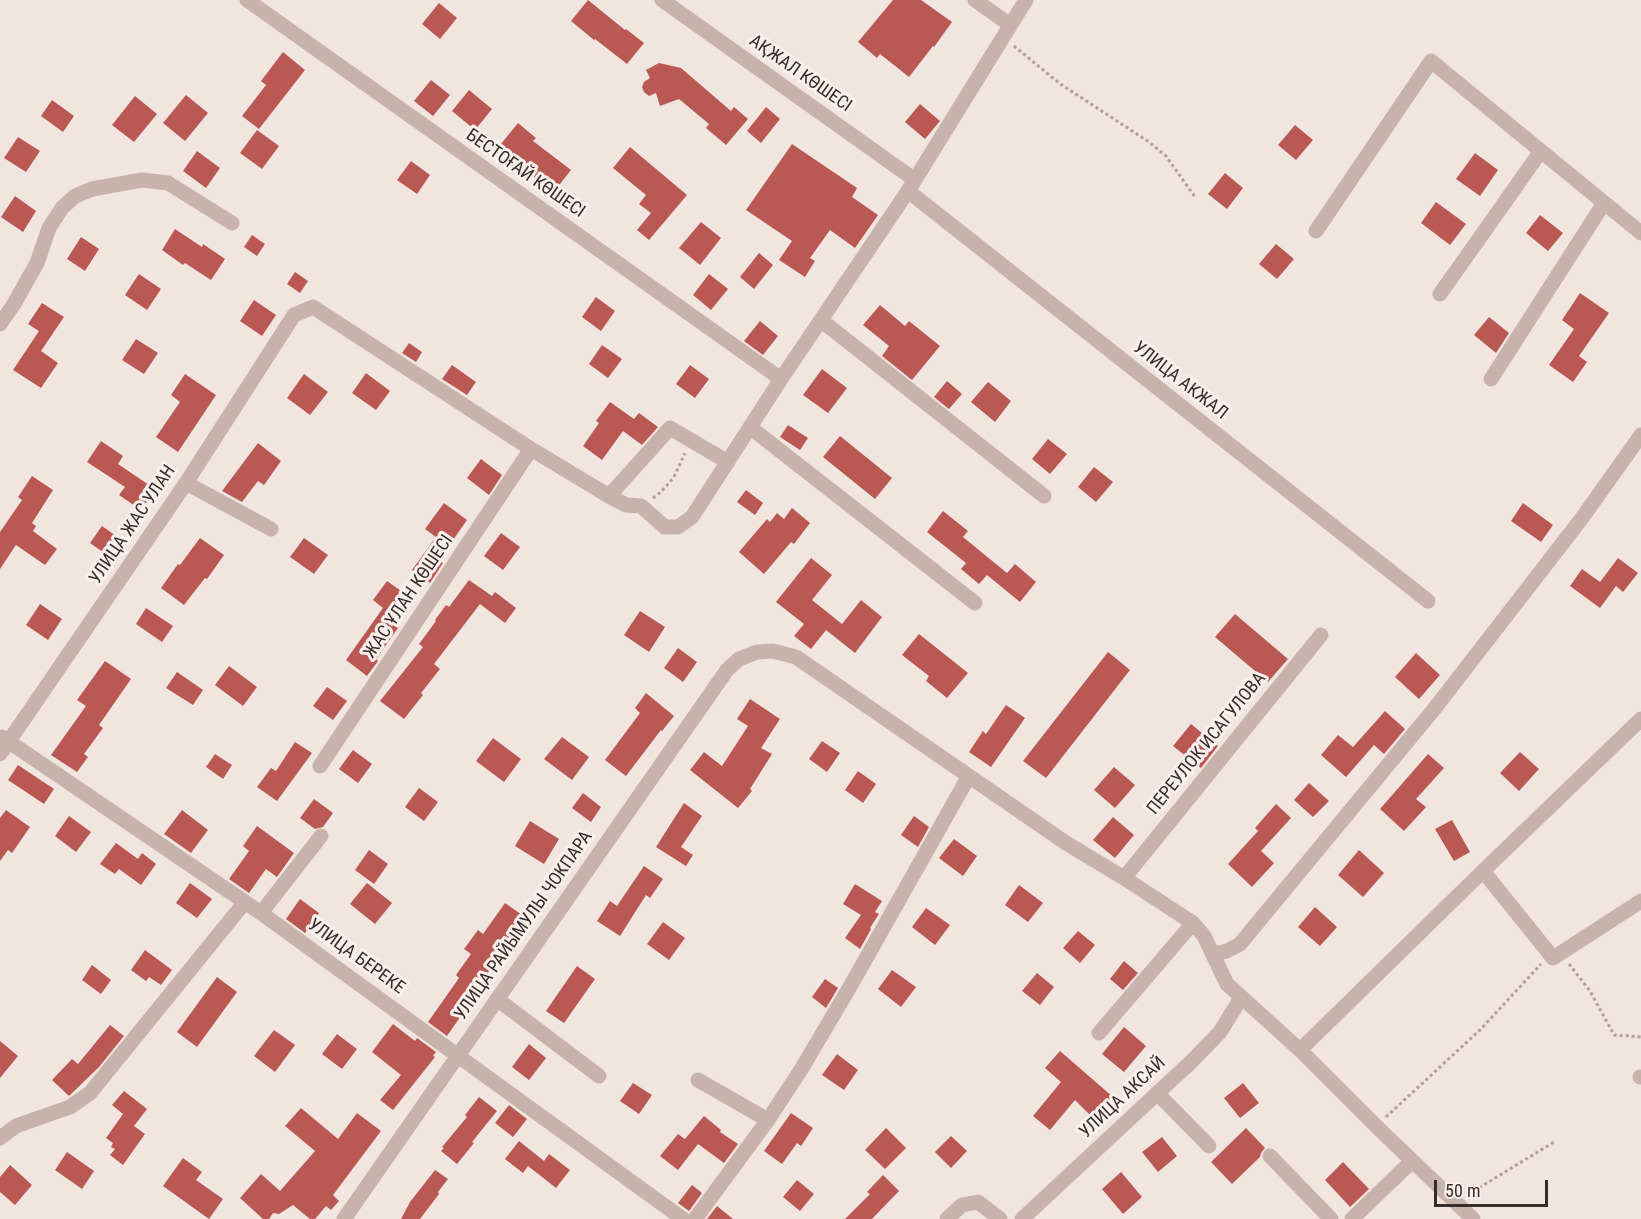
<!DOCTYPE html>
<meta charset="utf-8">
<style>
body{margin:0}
#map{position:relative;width:1641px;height:1219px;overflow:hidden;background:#f1e5e0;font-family:"Roboto Condensed",sans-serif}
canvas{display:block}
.scale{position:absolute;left:1434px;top:1180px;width:114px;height:27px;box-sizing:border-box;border:3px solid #372c2a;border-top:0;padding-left:8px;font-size:18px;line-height:21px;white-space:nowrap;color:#372c2a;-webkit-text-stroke:4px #f8f0ec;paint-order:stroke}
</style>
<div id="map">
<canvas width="1641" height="1219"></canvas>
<div class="scale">50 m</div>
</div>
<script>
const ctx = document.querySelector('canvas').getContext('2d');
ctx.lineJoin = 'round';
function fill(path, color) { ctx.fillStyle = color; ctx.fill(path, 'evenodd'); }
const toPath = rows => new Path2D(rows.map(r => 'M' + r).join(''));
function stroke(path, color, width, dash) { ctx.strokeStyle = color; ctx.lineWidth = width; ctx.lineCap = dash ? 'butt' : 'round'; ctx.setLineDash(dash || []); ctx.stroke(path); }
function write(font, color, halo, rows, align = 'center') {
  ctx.font = font + ' "Roboto Condensed",sans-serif'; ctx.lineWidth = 6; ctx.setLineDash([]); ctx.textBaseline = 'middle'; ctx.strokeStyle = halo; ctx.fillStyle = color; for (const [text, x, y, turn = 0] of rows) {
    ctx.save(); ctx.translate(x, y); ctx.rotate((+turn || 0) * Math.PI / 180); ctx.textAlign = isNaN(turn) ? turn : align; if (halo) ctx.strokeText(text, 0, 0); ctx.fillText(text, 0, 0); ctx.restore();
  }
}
fill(toPath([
 [588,0,625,30,626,29,644,43,627,64,595,39,594,40,571,21],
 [893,0,921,0,952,22,934,47,933,46,909,77,880,54,877,58,858,42],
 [439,3,457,18,440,39,422,24],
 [283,52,305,70,259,129,242,116,266,85,261,81],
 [659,63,681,68,731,111,734,107,748,119,726,145,706,128,709,124,679,99,660,106,656,93,649,96,644,92,642,87,644,82,650,78,646,70],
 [431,80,450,95,433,116,414,101],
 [469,90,492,109,475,130,452,111],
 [186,95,208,113,185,141,163,123],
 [135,96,157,114,134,142,112,125],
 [52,100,74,116,63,132,41,116],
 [920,104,940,121,925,139,905,122],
 [766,107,780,119,761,143,747,131],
 [518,123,536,138,533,141,571,170,553,193,515,162,509,170,492,155],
 [1295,125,1313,140,1296,160,1278,145],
 [257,130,279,146,262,169,240,153],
 [18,137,40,151,26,172,4,158],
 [792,144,857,188,852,197,878,215,855,248,830,230,810,258,815,261,805,277,779,260,792,241,746,210],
 [630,147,687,195,649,240,637,230,651,213,639,204,646,195,613,168],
 [197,151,220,168,206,188,183,171],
 [1475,153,1498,170,1480,196,1456,179],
 [411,161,430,175,417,194,397,180],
 [1225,173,1243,188,1227,209,1208,194],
 [15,196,36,211,23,232,1,217],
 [1436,202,1466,224,1450,245,1421,223],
 [1540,215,1563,233,1548,251,1526,233],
 [701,222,721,238,700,265,679,248],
 [175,229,202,247,203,244,225,259,211,280,185,263,183,265,162,250],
 [252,235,265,244,257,256,244,247],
 [81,237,99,249,85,271,67,259],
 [1276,244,1294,259,1277,279,1259,264],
 [759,253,773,265,754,289,740,277],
 [295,272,308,281,300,293,287,284],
 [139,274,161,289,147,310,125,295],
 [709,274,728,289,711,310,693,295],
 [1580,293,1609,313,1579,356,1587,362,1573,382,1549,365,1574,329,1562,320],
 [596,297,615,311,601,331,582,317],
 [254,300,276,315,262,336,240,321],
 [42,303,64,317,41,351,58,363,41,388,13,370,39,331,28,324],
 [880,305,905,326,909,321,940,346,912,380,882,356,889,346,863,325],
 [1489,317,1509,333,1496,353,1474,335],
 [760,321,778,336,763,355,744,341],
 [136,339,158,353,144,374,122,360],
 [409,343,422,352,416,362,402,353],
 [602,345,622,359,608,378,589,364],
 [452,365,476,382,467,395,442,379],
 [690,365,709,379,695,398,676,384],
 [822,369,847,388,828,413,803,395],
 [366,373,390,391,376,410,352,393],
 [185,374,216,395,178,452,156,437,180,402,171,395],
 [304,374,328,392,310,415,287,398],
 [947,381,962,394,949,409,934,397],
 [988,382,1011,401,995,422,971,402],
 [610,402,634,419,639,413,658,427,642,445,623,431,602,460,583,446,599,423,596,421],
 [788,425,808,438,800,450,780,437],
 [840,436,892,478,875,499,823,457],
 [1048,439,1067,454,1050,474,1032,459],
 [101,441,123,456,118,464,155,489,141,510,119,495,125,487,87,462],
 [258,443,281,461,264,485,258,481,242,502,222,491],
 [481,459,502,475,489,495,467,478],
 [1094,467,1113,482,1096,502,1078,487],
 [32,476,53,490,32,523,36,526,33,531,57,549,45,565,16,545,0,569,0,532,22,500,18,497],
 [746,490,763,503,755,515,737,502],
 [444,503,467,520,439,560,443,563,430,583,412,570,436,537,425,529],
 [1523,503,1553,525,1541,542,1511,521],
 [792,508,810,523,794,544,791,542,764,574,739,552,767,519,770,522,777,513,784,519],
 [943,511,968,531,963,537,1007,573,1015,564,1036,582,1020,602,987,575,979,584,961,569,966,563,927,532],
 [102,526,119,538,107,555,90,543],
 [501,533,520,547,503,570,484,556],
 [200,538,224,555,207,579,205,578,184,605,161,588,178,564,180,565],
 [304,538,328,555,314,574,290,557],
 [811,558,832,575,812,600,842,624,861,600,882,617,855,653,826,630,811,649,794,636,804,624,776,602],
 [1618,558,1638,573,1623,592,1616,586,1600,608,1570,586,1582,569,1600,582],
 [469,580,492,596,495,592,516,608,505,623,480,604,434,664,440,669,421,693,423,695,404,719,380,701,423,647,419,644,436,621,435,620,446,605,449,607],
 [387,581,411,598,392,624,398,628,376,659,378,661,367,676,346,660,383,608,373,600],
 [40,604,62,619,48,640,26,625],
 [146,608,173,626,162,642,136,624],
 [640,611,665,627,649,652,624,635],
 [1235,614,1288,659,1268,682,1215,637],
 [919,634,968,673,947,698,926,681,929,676,902,655],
 [678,648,697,662,683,682,664,668],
 [1108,652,1130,670,1046,778,1023,761],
 [1416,653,1440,675,1419,699,1395,677],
 [105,661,131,679,99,725,103,728,84,754,88,757,77,772,51,755,86,706,77,700],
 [229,666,257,687,243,706,215,685],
 [177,672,203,690,193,705,166,688],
 [327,687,347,701,333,720,313,706],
 [646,693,674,716,662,731,661,730,626,776,605,760,640,713,635,708],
 [750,699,780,719,761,748,772,754,750,789,752,791,738,808,690,770,704,752,722,766,748,726,737,719],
 [1006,705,1025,718,991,767,969,752,983,731,986,734],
 [1385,711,1405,729,1384,754,1374,745,1346,777,1321,755,1338,735,1353,747],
 [1191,724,1218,746,1201,768,1173,746],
 [562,737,589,757,572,780,544,759],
 [493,738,521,759,504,782,476,761],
 [822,741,840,753,827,772,809,759],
 [295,742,312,753,277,801,257,787,271,768,276,771],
 [353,750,372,764,358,783,339,769],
 [1520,752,1539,769,1519,791,1500,773],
 [215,754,232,765,223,779,206,767],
 [1428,754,1444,768,1416,799,1426,807,1404,831,1380,809],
 [18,765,54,789,44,804,8,780],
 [1114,767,1135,785,1115,808,1094,790],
 [858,771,876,784,863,803,845,790],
 [1309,783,1329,801,1313,817,1294,800],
 [419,788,438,802,424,821,405,807],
 [583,793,601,807,591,822,572,808],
 [314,799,333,813,323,827,315,829,300,818],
 [684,803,702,816,681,847,693,855,686,866,656,847],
 [1276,804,1291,818,1261,851,1274,863,1252,887,1228,864,1258,831,1255,828],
 [6,810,30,827,12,853,8,850,0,861,0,818],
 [182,810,208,830,191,853,164,834],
 [69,816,91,832,76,852,55,836],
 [914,816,929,827,918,847,901,835],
 [1113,817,1134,835,1115,858,1093,840],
 [1452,820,1470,852,1454,861,1435,829],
 [530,821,559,839,544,864,515,846],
 [257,826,294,853,277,877,266,869,249,893,229,879,249,851,243,846],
 [954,839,977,856,963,876,939,858],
 [116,843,138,859,142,853,156,864,141,885,119,869,115,874,100,864],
 [369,850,388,864,374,884,355,870],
 [1359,850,1384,873,1363,897,1338,875],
 [644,866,663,879,650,898,646,895,620,936,597,921,610,901,617,906],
 [190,883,212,899,197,918,176,903],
 [367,883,392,903,375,924,350,904],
 [855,884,882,901,875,912,879,914,870,928,871,929,860,949,845,938,861,915,843,904],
 [1019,885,1043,903,1028,922,1005,905],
 [300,899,319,913,305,933,286,919],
 [505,903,525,917,503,948,505,949,464,1005,467,1007,447,1036,428,1022,459,978,456,975,471,954,464,949,478,930,483,934],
 [1315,907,1337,927,1320,946,1298,927],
 [926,908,950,925,935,945,912,927],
 [663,922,685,938,669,960,647,944],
 [1078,931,1095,945,1080,963,1063,948],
 [145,950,172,970,161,985,149,977,146,981,131,970],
 [1124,961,1138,973,1123,990,1110,979],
 [92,965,111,980,101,994,82,980],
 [577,966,595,979,564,1023,546,1011],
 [892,970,916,987,901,1007,878,989],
 [1037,973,1054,987,1040,1005,1022,991],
 [217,977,237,992,197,1047,177,1032],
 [825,979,838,988,826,1008,812,997],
 [393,1024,415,1041,417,1038,436,1052,433,1056,435,1057,393,1110,380,1100,401,1075,372,1052],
 [110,1025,124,1036,99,1067,69,1096,52,1080,72,1059,78,1064],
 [1124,1027,1146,1046,1124,1072,1102,1054],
 [274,1030,295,1045,275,1072,254,1056],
 [337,1034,357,1049,342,1069,322,1054],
 [0,1041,18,1056,0,1078],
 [529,1044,546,1058,529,1080,512,1067],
 [1060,1051,1113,1097,1093,1118,1075,1100,1050,1130,1033,1116,1061,1082,1045,1068],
 [837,1054,858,1070,844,1090,822,1075],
 [633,1083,652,1095,639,1114,620,1101],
 [1243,1083,1259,1103,1240,1118,1224,1098],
 [124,1091,147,1109,134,1126,145,1134,123,1165,110,1155,115,1149,111,1147,113,1143,106,1138,123,1114,112,1105],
 [479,1097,497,1111,472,1142,474,1143,457,1164,441,1151,444,1148,442,1147,467,1117,465,1115],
 [509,1105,527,1119,513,1137,495,1123],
 [301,1108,338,1139,357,1113,381,1131,333,1195,339,1201,331,1210,326,1206,315,1219,310,1219,293,1205,279,1214,273,1213,269,1219,263,1219,240,1198,261,1174,280,1191,315,1151,285,1126],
 [791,1113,813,1128,801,1146,797,1143,782,1164,764,1151],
 [704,1116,721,1130,720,1132,738,1144,724,1163,698,1144,678,1170,660,1156,678,1134,685,1139],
 [886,1128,906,1148,885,1169,865,1150],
 [1246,1128,1265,1148,1261,1153,1260,1157,1232,1184,1211,1162],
 [951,1136,967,1151,951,1168,935,1152],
 [1162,1137,1177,1156,1158,1172,1142,1152],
 [519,1141,544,1161,549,1154,570,1170,556,1188,528,1166,523,1173,505,1159],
 [67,1152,94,1171,82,1189,55,1170],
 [183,1158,202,1172,196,1180,223,1199,209,1219,163,1186],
 [1343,1162,1369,1189,1350,1207,1325,1180],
 [10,1165,32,1185,15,1205,0,1192,0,1177],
 [435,1170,448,1179,438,1192,439,1194,420,1219,401,1219,410,1202],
 [1121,1172,1142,1197,1123,1214,1102,1189],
 [883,1175,899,1191,872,1219,845,1219,870,1194,867,1192],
 [797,1180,814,1194,800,1211,783,1197],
 [692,1185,702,1193,689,1211,678,1203],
 [717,1206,733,1219,707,1219]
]), '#ba5854');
stroke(toPath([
 [1014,46,1059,83,1149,142,1166,156,1195,197],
 [653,498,661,492,674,477,685,453],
 [1569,964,1590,991,1614,1035,1641,1037],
 [1386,1117,1481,1029,1541,964],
 [1469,1194,1554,1142]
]), '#b39d97', 3, [3, 3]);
stroke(toPath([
 [247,0,781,379],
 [662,0,915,180],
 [975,0,1010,25],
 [908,191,1428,601],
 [1316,231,1431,61,1641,233],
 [1440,294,1541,151],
 [822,321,1044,496],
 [0,324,14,304,37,263,49,228,62,208,75,196,92,189,142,180,168,183,232,223],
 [1491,379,1604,203],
 [751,428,975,603],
 [186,483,271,529],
 [609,496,670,428,728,462],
 [2,737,261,913,683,1219],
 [0,754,186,483,294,315,313,307,531,449,609,496,626,505,641,506,665,527,678,527,692,517,781,379,908,191,1026,0],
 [320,766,531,449],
 [1483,871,1553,958,1641,901],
 [1124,878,1321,635],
 [261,913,321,836],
 [1213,954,1227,951,1240,944,1435,708,1582,518,1641,435],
 [497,999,599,1076],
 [1099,1033,1193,923],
 [1300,1050,1483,871,1641,719],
 [1640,1077,1641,1077],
 [698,1080,768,1120],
 [1157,1093,1209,1146],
 [0,1138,16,1126,70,1107,90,1093,245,902],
 [1270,1156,1331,1219],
 [344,1219,727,670,739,659,757,652,773,651,796,657,1066,843,1124,878,1193,923,1204,936,1227,984,1300,1050,1376,1126,1473,1219],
 [695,1219,768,1120,802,1068,851,985,969,776],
 [947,1219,962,1205,978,1202,1000,1219],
 [1022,1219,1192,1061,1220,1032,1241,998],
 [1352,1219,1412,1161]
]), '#c8b3ac', 15);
write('18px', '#372c2a', '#f8f0ec', [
 ["АҚЖАЛ КӨШЕСІ",800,74,35],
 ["БЕСТОҒАЙ КӨШЕСІ",525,174,35],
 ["УЛИЦА АКЖАЛ",1180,381,38],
 ["УЛИЦА ЖАС УЛАН",133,525,-56],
 ["ЖАС ҰЛАН КӨШЕСІ",409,597,-56],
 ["ПЕРЕУЛОК ИСАГУЛОВА",1207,744,-51],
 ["УЛИЦА РАЙЫМУЛЫ ЧОКПАРА",524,926,-55],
 ["УЛИЦА БЕРЕКЕ",356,957,36],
 ["УЛИЦА АКСАЙ",1123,1098,-43]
]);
</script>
